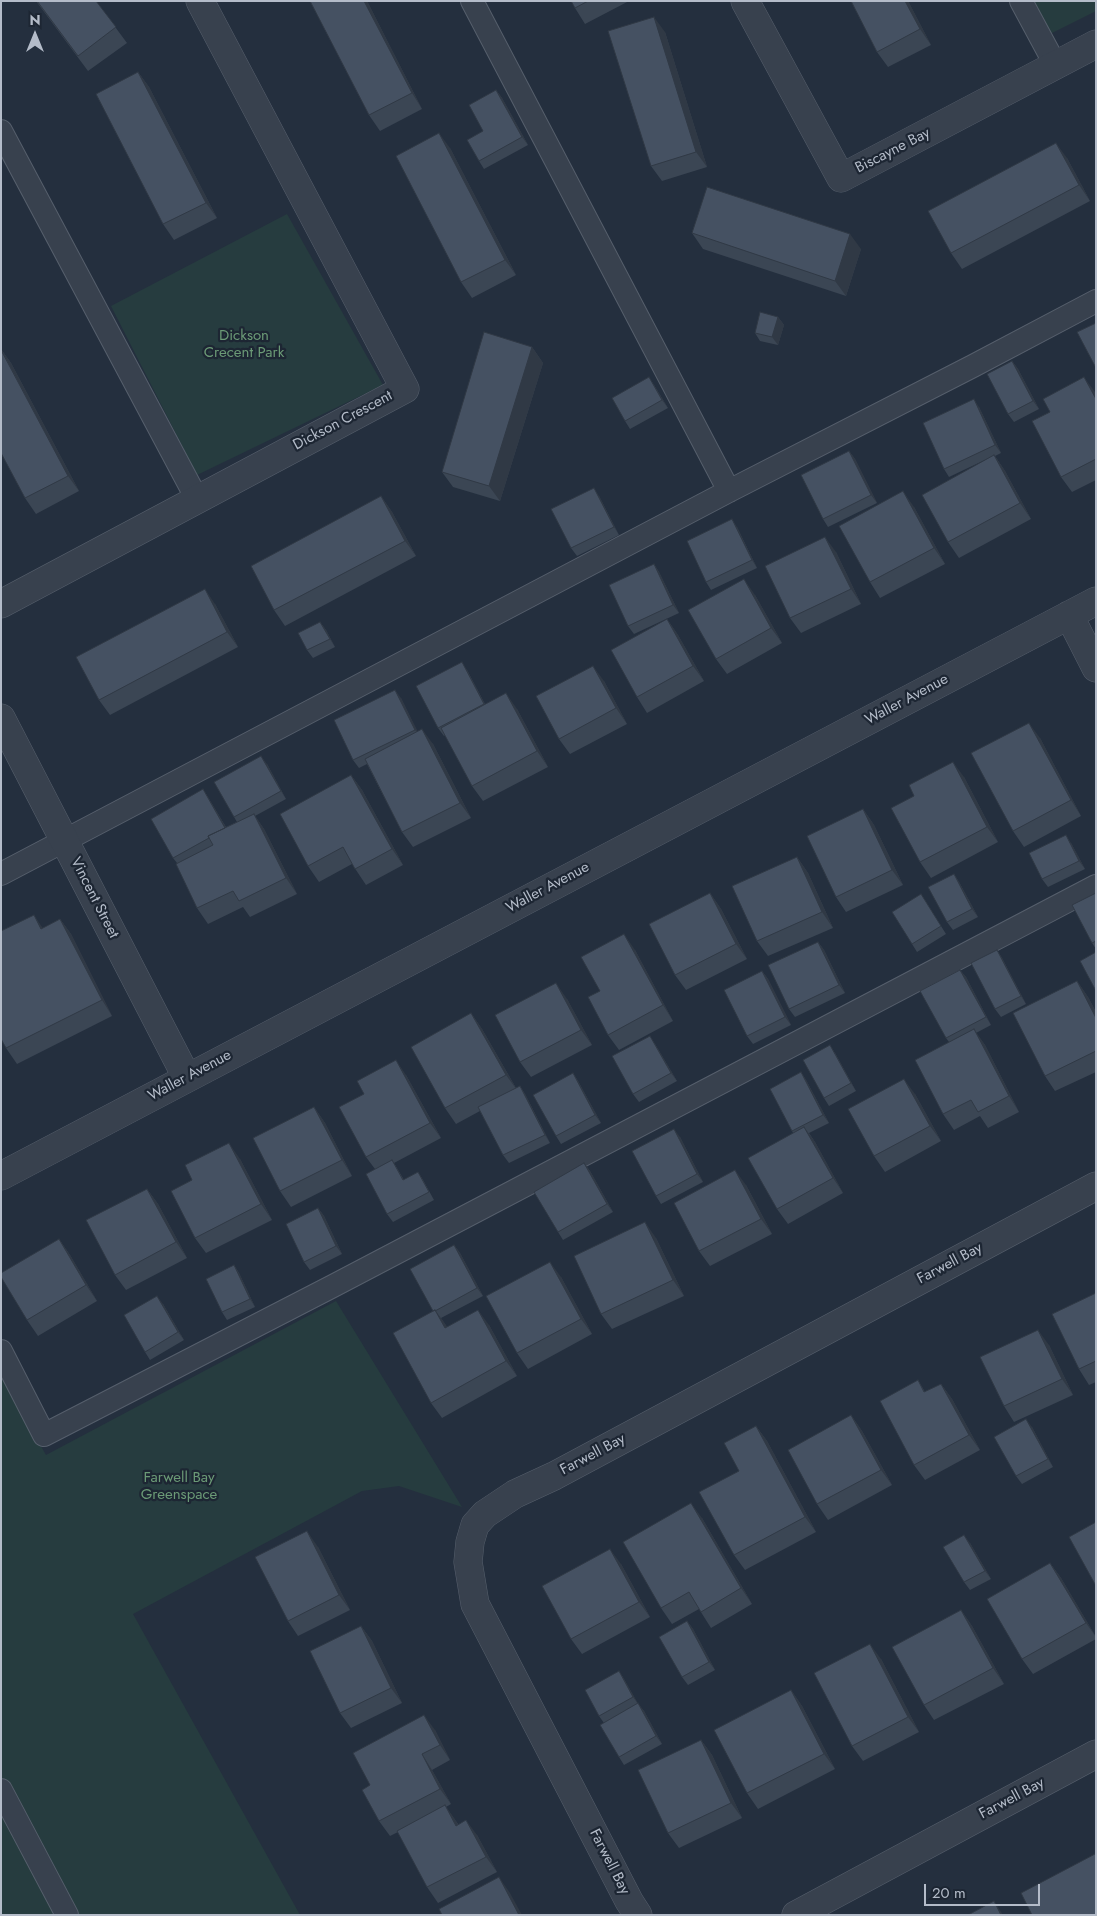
<!DOCTYPE html>
<style>
body{margin:0}
#map{position:relative;width:1097px;height:1916px;overflow:hidden;background:#242f3e;font-family:Jost,sans-serif}
canvas{display:block}
.frame{position:absolute;inset:0;border:2px solid #b4bcc9;pointer-events:none}
.north{position:absolute;left:10px;top:10px;width:50px;height:50px;-webkit-text-stroke:4px #1d2633;paint-order:stroke;rotate:0deg;font-size:14px;font-weight:700;line-height:20px;text-align:center;color:#b4bcc9}
.north::after{content:'';display:block;margin:auto;width:18px;height:22px;background:#b4bcc9;clip-path:polygon(50% 0,100% 100%,50% 72%,0 100%)}
.scale{position:absolute;left:924px;top:1884px;width:116px;height:22px;box-sizing:border-box;border:2px solid #b4bcc9;border-top:0;padding-left:6px;font-size:15px;line-height:18px;white-space:nowrap;color:#b4bcc9;-webkit-text-stroke:4px #1d2633;paint-order:stroke}
</style>
<div id="map">
<canvas width="1097" height="1916"></canvas>
<div class="frame"></div>
<div class="north">N</div>
<div class="scale">20 m</div>
</div>
<script>
const ctx = document.querySelector('canvas').getContext('2d');
ctx.lineJoin = 'round';
function fill(path, color) { ctx.fillStyle = color; ctx.fill(path, 'evenodd'); }
const toPath = rows => new Path2D(rows.map(r => 'M' + r).join(''));
function stroke(path, color, width, dash) { ctx.strokeStyle = color; ctx.lineWidth = width; ctx.lineCap = dash ? 'butt' : 'round'; ctx.setLineDash(dash || []); ctx.stroke(path); }
function write(font, color, halo, rows, align = 'center') {
  ctx.font = font + ' Jost,sans-serif'; ctx.lineWidth = 4.5; ctx.setLineDash([]); ctx.textBaseline = 'middle'; ctx.strokeStyle = halo; ctx.fillStyle = color; for (const [text, x, y, turn = 0] of rows) {
    ctx.save(); ctx.translate(x, y); ctx.rotate((+turn || 0) * Math.PI / 180); ctx.textAlign = isNaN(turn) ? turn : align; if (halo) ctx.strokeText(text, 0, 0); ctx.fillText(text, 0, 0); ctx.restore();
  }
}
fill(toPath([
 [1032,1,1096,1,1096,11,1050,34],
 [287,214,383,385,197,475,111,306],
 [336,1301,462,1507,399,1486,362,1491,133,1614,300,1915,1,1915,1,1376,46,1455]
]), '#263c3f');
const lane = toPath([
 [472,1,729,491],
 [1021,1,1056,66],
 [1,131,197,499],
 [1,874,729,491,973,366,1096,301],
 [1,1351,44,1435,333,1286,1096,886],
 [1,1790,67,1915]
]);
const street = toPath([
 [745,1,841,178,1096,44],
 [1,604,405,389,200,1],
 [1069,615,1096,668],
 [1,718,187,1078],
 [1,1176,1096,601],
 [638,1915,629,1901,475,1604,468,1562,470,1542,475,1525,485,1514,515,1494,554,1476,1096,1186],
 [796,1915,1096,1754]
]);
stroke(lane, '#565f6c', 24);
stroke(street, '#565f6c', 29);
stroke(lane, '#38414e', 22);
stroke(street, '#38414e', 28);
fill(toPath([
 [36,1,96,1,127,43,88,71],
 [310,1,367,1,422,109,380,131,369,115],
 [571,1,629,1,585,24,575,8],
 [851,1,908,1,931,45,888,67,877,52],
 [665,32,707,167,662,181,651,166],
 [138,72,149,87,217,218,174,240,163,224],
 [496,90,502,98,528,145,484,169,479,161,483,131],
 [450,148,516,275,472,298,461,282],
 [1067,158,1090,201,962,269,951,253],
 [692,233,861,249,846,296,703,249],
 [778,317,784,325,778,345,760,341,755,333],
 [532,347,543,363,500,501,453,487,442,472],
 [1,349,11,363,79,491,36,514,25,498],
 [1012,361,1018,369,1039,409,1014,422,1008,414],
 [654,385,668,408,630,429,625,421],
 [1096,394,1096,480,1072,492,1061,477],
 [979,407,1001,453,995,456,1005,471,1031,519,959,558,948,542,989,458,949,477,944,469],
 [849,451,855,459,877,503,828,527,823,519],
 [381,496,392,512,416,556,285,626,274,610],
 [599,496,619,535,577,556,571,548],
 [914,507,945,564,880,598,870,582],
 [737,527,757,568,711,590,706,582],
 [836,552,861,604,801,633,790,618],
 [654,564,659,572,679,613,634,634,628,626],
 [755,595,782,643,727,674,716,659],
 [215,604,238,647,110,715,99,700],
 [667,619,678,635,704,681,647,713,637,697],
 [320,622,326,630,335,647,313,658,307,650],
 [467,670,485,704,517,709,548,767,483,801,472,786,445,735,444,736,438,728],
 [604,681,627,724,570,754,559,739],
 [401,698,417,731,433,744,471,818,413,847,402,832,367,764,359,768,353,760],
 [1040,738,1081,816,1024,847,1013,831],
 [267,764,286,799,255,816,264,829,297,894,250,917,243,907,208,924,197,908,177,863,173,858,203,789,226,827,237,822,234,817],
 [351,775,362,790,403,865,366,885,352,864,319,882,308,866],
 [964,777,998,842,931,878,920,862],
 [863,809,874,825,903,885,846,912,836,897],
 [1071,843,1085,869,1048,887,1042,879],
 [797,857,808,873,833,928,768,956,757,941],
 [954,874,959,882,978,917,953,930,947,922],
 [710,893,721,909,747,959,686,990,675,975],
 [1096,893,1096,949,1092,943],
 [921,894,946,934,917,952,912,944],
 [60,919,71,934,112,1016,17,1064,6,1048,43,928],
 [818,942,824,950,845,993,795,1017,789,1009],
 [635,950,673,1021,619,1050,608,1035,600,991],
 [997,950,1002,958,1026,1004,1001,1017,995,1009],
 [960,970,966,977,991,1025,976,1033,985,1045,1019,1112,988,1128,980,1116,954,1130,943,1114,949,1042,946,1038],
 [762,971,768,979,791,1025,753,1044,747,1036],
 [1077,981,1088,997,1096,1012,1096,1072,1055,1091,1045,1076],
 [567,999,592,1045,531,1077,520,1062],
 [471,1013,482,1029,516,1088,520,1086,525,1094,550,1143,509,1163,503,1155,480,1111,456,1124,445,1108],
 [655,1044,677,1081,639,1102,633,1094],
 [835,1053,856,1091,829,1106,824,1098],
 [801,1072,806,1080,829,1123,809,1133,815,1142,843,1193,788,1224,777,1209,793,1133,770,1089],
 [573,1073,578,1081,601,1123,561,1144,556,1136],
 [406,1075,441,1138,394,1163,404,1180,418,1172,423,1180,434,1200,393,1222,387,1214,375,1169,366,1157],
 [915,1094,941,1141,885,1172,874,1156],
 [314,1107,325,1123,352,1176,291,1207,280,1191],
 [680,1137,703,1182,661,1204,656,1196],
 [240,1159,272,1220,206,1253,195,1238,192,1180],
 [584,1163,590,1171,613,1212,563,1240,558,1232],
 [746,1185,772,1234,710,1266,699,1251],
 [147,1189,158,1204,187,1258,126,1290,115,1275],
 [318,1208,324,1216,342,1254,310,1270,304,1262],
 [656,1238,684,1296,612,1329,601,1314],
 [59,1239,70,1255,97,1301,38,1336,27,1320],
 [454,1245,460,1253,483,1296,441,1318,447,1327,489,1325,517,1376,442,1418,431,1403,433,1311],
 [234,1265,239,1273,255,1307,227,1320,222,1312],
 [561,1277,592,1334,528,1369,517,1353],
 [1096,1293,1096,1382,1089,1385,1079,1369],
 [163,1304,184,1340,150,1360,145,1352],
 [1049,1345,1073,1395,1014,1422,1004,1406],
 [918,1380,925,1392,941,1384,952,1399,980,1450,925,1480,914,1465],
 [851,1415,862,1431,892,1485,828,1520,817,1504],
 [756,1426,767,1441,816,1532,745,1570,734,1555,739,1471],
 [1032,1427,1053,1467,1022,1484,1016,1476],
 [702,1518,752,1604,711,1628,699,1609,672,1624,661,1608],
 [970,1543,991,1579,970,1590,964,1582],
 [318,1547,350,1610,298,1636,288,1621],
 [1050,1563,1061,1578,1096,1637,1096,1639,1033,1674,1022,1659],
 [621,1564,650,1617,582,1654,571,1639],
 [961,1610,972,1626,1004,1684,934,1720,924,1705],
 [687,1621,693,1629,715,1670,688,1685,682,1677],
 [361,1626,372,1641,402,1703,351,1728,340,1713],
 [881,1659,919,1732,863,1761,852,1746],
 [619,1671,624,1679,638,1704,644,1711,662,1744,624,1765,619,1757,604,1723,599,1716],
 [791,1690,802,1706,835,1769,758,1809,747,1793],
 [435,1730,450,1760,432,1770,451,1804,446,1807,458,1824,477,1835,497,1872,438,1903,427,1887,398,1832,390,1836,379,1821,370,1785],
 [701,1740,712,1755,742,1818,679,1848,668,1833]
]), '#3b4654');
fill(toPath([
 [364,1,367,1,422,109,412,93],
 [905,1,908,1,931,45,920,29],
 [654,17,665,32,707,167,696,152],
 [138,72,149,87,217,218,206,203],
 [496,90,502,98,528,145,522,137],
 [439,133,450,148,516,275,505,260],
 [1056,143,1067,158,1090,201,1079,185],
 [850,234,861,249,846,296,835,281],
 [778,317,784,325,778,345,772,337],
 [532,347,543,363,500,501,489,486],
 [1,349,11,363,79,491,68,476],
 [1012,361,1018,369,1039,409,1033,401],
 [649,377,654,385,668,408,662,400],
 [1084,377,1095,392,1096,394,1096,399],
 [974,399,979,407,1001,453,995,445],
 [849,451,855,459,877,503,871,495],
 [994,455,1005,471,1031,519,1020,503],
 [594,488,599,496,619,535,614,527],
 [903,491,914,507,945,564,934,548],
 [381,496,392,512,416,556,405,541],
 [732,519,737,527,757,568,752,560],
 [825,537,836,552,861,604,851,589],
 [654,564,659,572,679,613,673,605],
 [744,579,755,595,782,643,771,628],
 [205,589,215,604,238,647,227,632],
 [667,619,678,635,704,681,693,666],
 [320,622,326,630,335,647,330,639],
 [462,662,467,670,489,712,484,704],
 [593,666,604,681,627,724,616,708],
 [395,690,401,698,421,738,415,730],
 [506,693,517,709,548,767,537,751],
 [1029,723,1040,738,1081,816,1071,800],
 [422,729,433,744,471,818,460,803],
 [261,756,267,764,286,799,281,791],
 [953,762,964,777,998,842,987,827],
 [351,775,362,790,403,865,392,849],
 [203,789,208,797,231,836,225,828],
 [863,809,874,825,903,885,892,870],
 [254,814,264,829,297,894,286,878],
 [1066,835,1071,843,1085,869,1079,861],
 [797,857,808,873,833,928,822,912],
 [954,874,959,882,978,917,972,909],
 [710,893,721,909,747,959,736,944],
 [34,915,44,930,41,929],
 [60,919,71,934,112,1016,102,1000],
 [624,934,635,950,673,1021,663,1005],
 [818,942,824,950,845,993,839,985],
 [997,950,1002,958,1026,1004,1021,996],
 [960,970,966,977,991,1025,986,1017],
 [762,971,768,979,791,1025,785,1017],
 [1077,981,1088,997,1096,1012,1096,1018],
 [556,983,567,999,592,1045,581,1030],
 [471,1013,482,1029,517,1090,506,1075],
 [974,1029,985,1045,1019,1112,1009,1096],
 [650,1036,655,1044,677,1081,671,1073],
 [830,1045,835,1053,856,1091,851,1083],
 [396,1060,406,1075,441,1138,430,1123],
 [801,1072,806,1080,829,1123,823,1115],
 [573,1073,578,1081,601,1123,595,1115],
 [904,1079,915,1094,941,1141,930,1126],
 [520,1086,525,1094,550,1143,545,1135],
 [314,1107,325,1123,352,1176,342,1160],
 [804,1127,815,1142,843,1193,833,1178],
 [674,1129,680,1137,703,1182,697,1174],
 [229,1143,240,1159,272,1220,261,1204],
 [584,1163,590,1171,613,1212,607,1204],
 [735,1170,746,1185,772,1234,761,1219],
 [147,1189,158,1204,187,1258,176,1242],
 [318,1208,324,1216,342,1254,336,1246],
 [645,1222,656,1238,684,1296,673,1280],
 [59,1239,70,1255,97,1301,86,1285],
 [454,1245,460,1253,483,1296,477,1288],
 [550,1262,561,1277,592,1334,581,1319],
 [234,1265,239,1273,255,1307,250,1299],
 [157,1296,163,1304,184,1340,178,1332],
 [435,1310,446,1325,456,1343,445,1328],
 [478,1310,489,1325,517,1376,506,1361],
 [1038,1330,1049,1345,1073,1395,1062,1379],
 [941,1384,952,1399,980,1450,969,1435],
 [851,1415,862,1431,892,1485,881,1470],
 [1026,1419,1032,1427,1053,1467,1048,1459],
 [756,1426,767,1441,816,1532,805,1517],
 [691,1503,702,1518,752,1604,741,1588],
 [307,1531,318,1547,350,1610,339,1595],
 [964,1535,970,1543,991,1579,985,1571],
 [610,1549,621,1564,650,1617,639,1602],
 [1050,1563,1061,1578,1096,1637,1086,1623],
 [961,1610,972,1626,1004,1684,993,1668],
 [687,1621,693,1629,715,1670,709,1662],
 [361,1626,372,1641,402,1703,391,1688],
 [870,1644,881,1659,919,1732,908,1717],
 [619,1671,624,1679,639,1705,633,1697],
 [791,1690,802,1706,835,1769,824,1754],
 [638,1703,644,1711,662,1744,656,1736],
 [424,1715,435,1730,450,1760,440,1745],
 [701,1740,712,1755,742,1818,731,1803],
 [422,1754,432,1770,451,1804,440,1789],
 [445,1805,456,1821,466,1841,456,1826],
 [466,1820,477,1835,497,1872,486,1857],
 [499,1877,510,1893,522,1915,519,1915],
 [994,1901,1003,1915,1001,1915]
]), '#303945');
const building = toPath([
 [37,1,96,1,116,27,78,56,37,1],
 [310,1,364,1,412,93,369,115,310,1],
 [571,1,588,1,575,8,571,1],
 [851,1,905,1,920,29,877,52,851,1],
 [654,17,696,152,651,166,608,31,654,17],
 [138,72,206,203,163,224,96,94,138,72],
 [496,90,522,137,479,161,467,140,483,131,469,105,496,90],
 [439,133,505,260,461,282,396,156,439,133],
 [1056,143,1079,185,951,253,928,211,1056,143],
 [707,187,850,234,835,281,692,233,707,187],
 [760,312,778,317,772,337,755,333,760,312],
 [1096,323,1096,368,1077,332,1096,323],
 [484,332,532,347,489,486,442,472,484,332],
 [1,350,68,476,25,498,1,453,1,350],
 [1012,361,1033,401,1008,414,987,374,1012,361],
 [649,377,662,400,625,421,612,398,649,377],
 [1084,377,1096,399,1096,459,1061,477,1032,421,1050,412,1043,399,1084,377],
 [974,399,995,445,944,469,923,423,974,399],
 [849,451,871,495,823,519,801,475,849,451],
 [994,455,1020,503,948,542,922,495,994,455],
 [594,488,614,527,571,548,551,509,594,488],
 [903,491,934,548,870,582,839,526,903,491],
 [381,496,405,541,274,610,251,566,381,496],
 [732,519,752,560,706,582,687,541,732,519],
 [825,537,851,589,790,618,765,566,825,537],
 [654,564,673,605,628,626,609,585,654,564],
 [744,579,771,628,716,659,688,610,744,579],
 [205,589,227,632,99,700,76,657,205,589],
 [667,619,693,666,637,697,611,650,667,619],
 [320,622,330,639,307,650,298,633,320,622],
 [462,662,484,704,438,728,416,686,462,662],
 [593,666,616,708,559,739,536,696,593,666],
 [395,690,415,730,353,760,334,720,395,690],
 [506,693,537,751,472,786,441,728,506,693],
 [1029,723,1071,800,1013,831,971,753,1029,723],
 [422,729,460,803,402,832,365,759,422,729],
 [261,756,281,791,234,817,214,782,261,756],
 [953,762,987,827,920,862,891,808,914,796,909,785,953,762],
 [351,775,392,849,355,869,343,847,308,866,280,814,351,775],
 [203,789,225,828,208,836,209,838,173,858,151,819,203,789],
 [863,809,892,870,836,897,807,836,863,809],
 [254,814,286,878,239,901,233,891,197,908,176,864,213,845,208,836,254,814],
 [1066,835,1079,861,1042,879,1029,853,1066,835],
 [797,857,822,912,757,941,732,886,797,857],
 [954,874,972,909,947,922,928,887,954,874],
 [710,893,736,944,675,975,649,924,710,893],
 [1096,893,1096,941,1092,943,1072,905,1096,893],
 [921,894,941,926,912,944,892,912,921,894],
 [34,915,41,929,60,919,102,1000,6,1048,1,1039,1,931,34,915],
 [624,934,663,1005,608,1035,588,997,600,991,581,957,624,934],
 [818,942,839,985,789,1009,768,965,818,942],
 [997,950,1021,996,995,1009,971,963,997,950],
 [1096,952,1096,991,1080,961,1096,952],
 [960,970,986,1017,946,1038,920,991,960,970],
 [762,971,785,1017,747,1036,724,990,762,971],
 [1077,981,1096,1018,1096,1051,1045,1076,1013,1013,1077,981],
 [556,983,581,1030,520,1062,495,1015,556,983],
 [471,1013,506,1075,445,1108,411,1047,471,1013],
 [974,1029,1009,1096,978,1112,971,1100,943,1114,915,1060,974,1029],
 [650,1036,671,1073,633,1094,612,1056,650,1036],
 [830,1045,851,1083,824,1098,803,1060,830,1045],
 [396,1060,430,1123,366,1157,339,1107,364,1094,357,1081,396,1060],
 [801,1072,823,1115,792,1131,770,1089,801,1072],
 [573,1073,595,1115,556,1136,533,1095,573,1073],
 [904,1079,930,1126,874,1156,848,1109,904,1079],
 [520,1086,545,1135,503,1155,478,1107,520,1086],
 [314,1107,342,1160,280,1191,253,1138,314,1107],
 [804,1127,833,1178,777,1209,748,1158,804,1127],
 [674,1129,697,1174,656,1196,632,1151,674,1129],
 [229,1143,261,1204,195,1238,171,1191,192,1180,185,1165,229,1143],
 [392,1160,403,1180,418,1172,429,1192,387,1214,366,1174,392,1160],
 [584,1163,607,1204,558,1232,534,1192,584,1163],
 [735,1170,761,1219,699,1251,674,1203,735,1170],
 [147,1189,176,1242,115,1275,86,1220,147,1189],
 [318,1208,336,1246,304,1262,286,1224,318,1208],
 [645,1222,673,1280,601,1314,574,1256,645,1222],
 [59,1239,86,1285,27,1320,1,1277,1,1273,59,1239],
 [454,1245,477,1288,435,1311,435,1310,433,1311,410,1269,454,1245],
 [550,1262,581,1319,517,1353,486,1296,550,1262],
 [234,1265,250,1299,222,1312,206,1279,234,1265],
 [1096,1293,1096,1361,1079,1369,1052,1314,1096,1293],
 [157,1296,178,1332,145,1352,124,1315,157,1296],
 [435,1310,445,1328,478,1310,506,1361,431,1403,393,1333,435,1310],
 [1038,1330,1062,1379,1004,1406,980,1357,1038,1330],
 [918,1380,924,1392,941,1384,969,1435,914,1465,880,1401,918,1380],
 [851,1415,881,1470,817,1504,788,1450,851,1415],
 [1026,1419,1048,1459,1016,1476,994,1437,1026,1419],
 [756,1426,805,1517,734,1555,699,1492,739,1471,724,1443,756,1426],
 [691,1503,741,1588,701,1612,689,1592,661,1608,623,1542,691,1503],
 [1096,1522,1096,1586,1069,1537,1096,1522],
 [307,1531,339,1595,288,1621,255,1557,307,1531],
 [964,1535,985,1571,964,1582,943,1547,964,1535],
 [610,1549,639,1602,571,1639,542,1586,610,1549],
 [1050,1563,1086,1623,1022,1659,987,1599,1050,1563],
 [961,1610,993,1668,924,1705,892,1647,961,1610],
 [687,1621,709,1662,682,1677,659,1637,687,1621],
 [361,1626,391,1688,340,1713,310,1651,361,1626],
 [870,1644,908,1717,852,1746,814,1673,870,1644],
 [619,1671,633,1697,599,1716,585,1690,619,1671],
 [791,1690,824,1754,747,1793,714,1730,791,1690],
 [638,1703,656,1736,619,1757,600,1725,638,1703],
 [424,1715,440,1745,422,1754,440,1789,379,1821,362,1790,370,1785,353,1753,424,1715],
 [701,1740,731,1803,668,1833,638,1770,701,1740],
 [445,1805,456,1826,466,1820,486,1857,427,1887,397,1831,445,1805],
 [1095,1854,1096,1856,1096,1915,1032,1915,1021,1893,1095,1854],
 [499,1877,519,1915,442,1915,439,1909,499,1877],
 [994,1901,1001,1915,968,1915,994,1901]
]);
fill(building, '#455162');
stroke(building, '#303945', 1);
write('15px', '#b4bcc9', '#1d2633', [
 ["Biscayne Bay",893,151,-27],
 ["Dickson Crescent",343,421,-28],
 ["Waller Avenue",907,700,-28],
 ["Waller Avenue",548,888,-28],
 ["Vincent Street",94,898,63],
 ["Waller Avenue",190,1076,-28],
 ["Farwell Bay",950,1264,-28],
 ["Farwell Bay",593,1455,-28],
 ["Farwell Bay",1012,1799,-28],
 ["Farwell Bay",609,1862,63]
]);
write('15px', '#6b9a76', '#1d2633', [
 ["Dickson",244,336],
 ["Crecent Park",244,353],
 ["Farwell Bay",179,1478],
 ["Greenspace",179,1495]
]);
</script>
